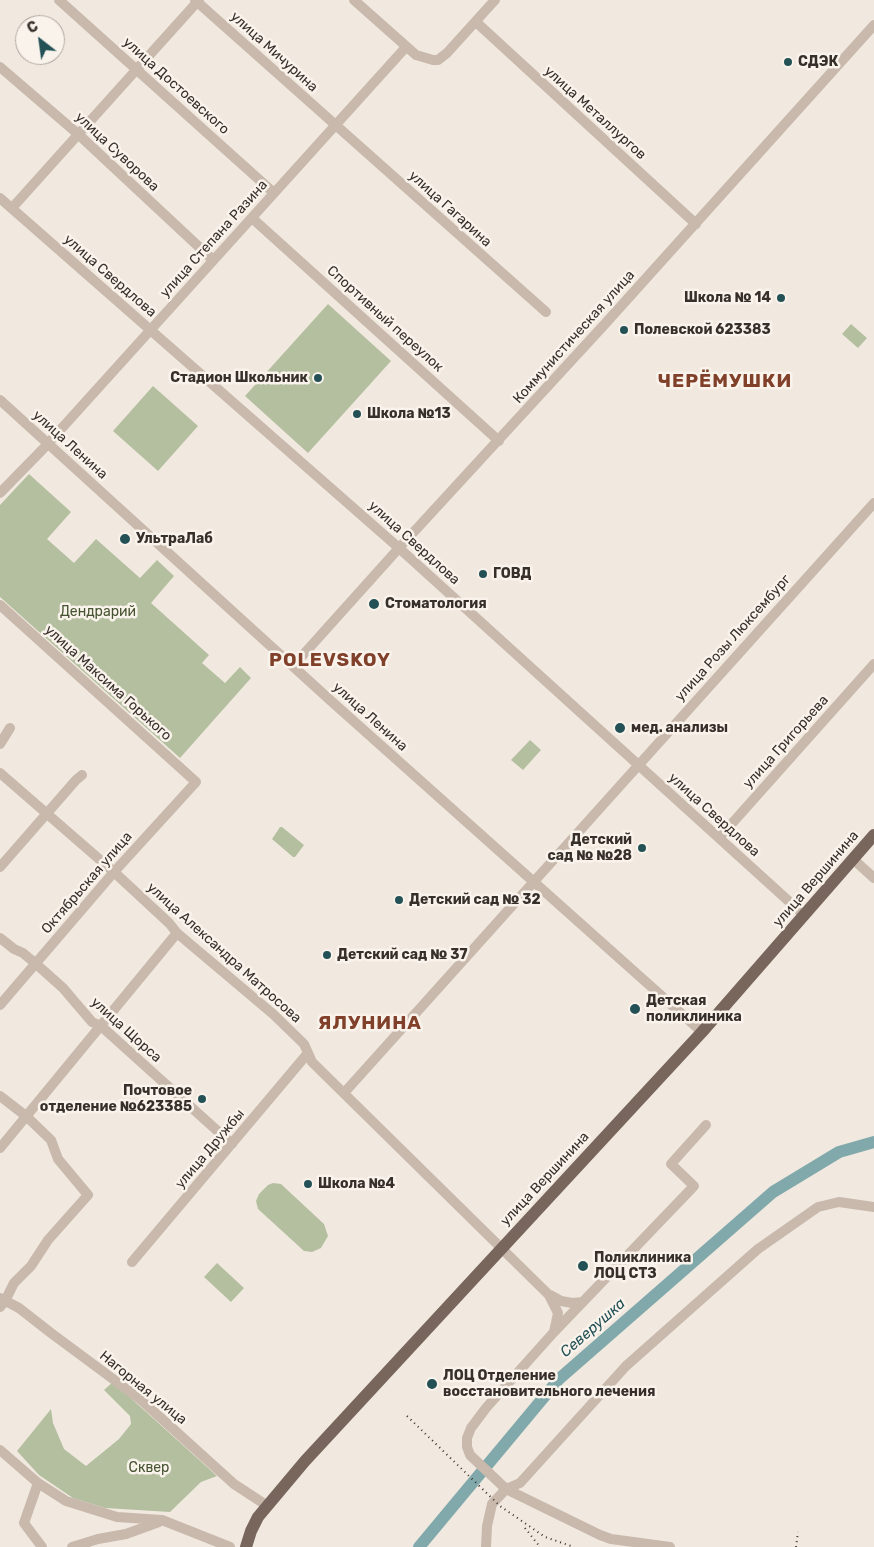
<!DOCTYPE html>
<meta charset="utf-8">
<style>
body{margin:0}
#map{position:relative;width:874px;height:1547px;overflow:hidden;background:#f1e9df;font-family:Rubik,sans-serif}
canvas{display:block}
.north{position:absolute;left:15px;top:15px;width:50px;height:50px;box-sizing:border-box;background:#f9f3ec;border:1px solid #aba59e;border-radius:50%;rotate:330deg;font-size:14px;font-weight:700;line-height:20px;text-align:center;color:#372f2a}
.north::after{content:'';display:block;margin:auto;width:18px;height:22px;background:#235156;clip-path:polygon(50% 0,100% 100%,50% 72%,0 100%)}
</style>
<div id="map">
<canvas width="874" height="1547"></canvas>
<div class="north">С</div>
</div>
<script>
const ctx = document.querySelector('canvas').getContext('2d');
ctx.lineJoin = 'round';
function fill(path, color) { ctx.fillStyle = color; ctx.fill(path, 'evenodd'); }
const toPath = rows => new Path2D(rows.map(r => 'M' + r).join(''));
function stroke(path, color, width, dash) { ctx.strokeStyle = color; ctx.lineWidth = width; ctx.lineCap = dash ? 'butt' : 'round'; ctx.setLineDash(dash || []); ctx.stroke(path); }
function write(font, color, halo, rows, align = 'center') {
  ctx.font = font + ' Rubik,sans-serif'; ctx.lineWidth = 5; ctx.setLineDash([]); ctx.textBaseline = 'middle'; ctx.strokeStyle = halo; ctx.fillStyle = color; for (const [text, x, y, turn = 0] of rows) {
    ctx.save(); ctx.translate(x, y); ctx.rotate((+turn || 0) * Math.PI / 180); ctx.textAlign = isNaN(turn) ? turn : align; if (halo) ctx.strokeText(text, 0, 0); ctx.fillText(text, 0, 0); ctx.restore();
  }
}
fill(toPath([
 [328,304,391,361,308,453,245,396],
 [851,324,867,338,858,348,842,334],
 [153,386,198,426,158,471,113,431],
 [29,474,71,512,47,539,74,563,96,539,140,578,157,560,174,576,151,603,209,655,202,663,225,683,240,667,251,678,180,758,0,597,0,505],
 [530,740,541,750,523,770,511,760],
 [280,827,282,827,304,845,295,857,293,857,272,839],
 [273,1183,281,1184,324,1224,328,1236,321,1248,312,1252,304,1251,258,1209,256,1201,259,1194,268,1185],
 [217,1263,244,1288,231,1302,204,1277],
 [113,1382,217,1476,201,1482,170,1512,105,1508,73,1498,39,1475,17,1451,51,1409,53,1423,64,1449,86,1466,119,1439,131,1424,130,1416,104,1390]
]), '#b4bfa0');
stroke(toPath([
 [419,1547,559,1379,773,1192,839,1152,874,1142]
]), '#81a9ac', 12);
stroke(toPath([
 [59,0,274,193],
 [195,0,546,312],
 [354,0,416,55,433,60,438,60,447,53,495,0],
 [476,22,696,224],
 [0,67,78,134,213,260],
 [0,198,399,548,804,915],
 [12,208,199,0],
 [252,218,499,441],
 [0,400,330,700,702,1032],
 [0,493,43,449,406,47],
 [0,605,196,782,114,872,0,1005],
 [293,666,399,548,604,325,874,25],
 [0,744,10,728],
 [0,773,114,872,169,923,177,933,273,1014,304,1044,312,1062,549,1295,558,1313,554,1332],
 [719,838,874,664],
 [853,859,874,878],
 [0,867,76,780,82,775],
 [0,938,14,949,23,953,35,963,63,988,92,1022,101,1026,232,1144],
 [344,1093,874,503],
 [0,1096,26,1116,51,1140,58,1159,88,1195,48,1240,31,1266,14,1283,5,1301,0,1307],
 [0,1148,177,933],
 [132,1262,308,1053],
 [550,1295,561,1301,572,1303,583,1302],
 [0,1298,19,1308,51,1333,140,1399,234,1484,266,1505],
 [0,1450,38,1483,66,1501,117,1517,162,1520,230,1547],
 [38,1483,24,1523,42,1547],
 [72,1547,98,1539,126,1534,159,1522],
 [486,1547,487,1526,492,1504,506,1489,520,1483,626,1366,758,1249,818,1207,839,1202,874,1207],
 [670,1547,611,1539,600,1535,506,1489,470,1455,467,1447,467,1438,471,1428,486,1408,554,1332,694,1186,671,1164,706,1125]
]), '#c8b9ac', 10);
stroke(toPath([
 [246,1547,251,1531,258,1517,305,1461,702,1032,874,835]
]), '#78665d', 12);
stroke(toPath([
 [407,1416,500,1506,545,1537,574,1547],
 [525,1528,540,1547],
 [796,1547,798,1532]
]), '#372f2a', 2, [1, 4]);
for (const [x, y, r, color] of [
 [788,62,5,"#235156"],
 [781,298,5,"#235156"],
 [624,330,5,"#235156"],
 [318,378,5,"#235156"],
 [357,414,5,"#235156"],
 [125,539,6,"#235156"],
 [483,574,5,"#235156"],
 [374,604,6,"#235156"],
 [620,728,6,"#235156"],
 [642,848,5,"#235156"],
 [399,900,5,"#235156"],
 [327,955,5,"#235156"],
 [635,1009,6,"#235156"],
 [202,1099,5,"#235156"],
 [308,1184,5,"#235156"],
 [583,1266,6,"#235156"],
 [432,1384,6,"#235156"]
]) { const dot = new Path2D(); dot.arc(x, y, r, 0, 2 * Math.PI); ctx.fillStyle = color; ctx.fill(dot); stroke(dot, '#f9f3ec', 2); }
write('14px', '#372f2a', '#f9f3ec', [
 ["улица Мичурина",274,52,42],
 ["улица Достоевского",176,86,42],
 ["улица Металлургов",595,113,42],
 ["улица Суворова",117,152,43],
 ["улица Гагарина",450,209,42],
 ["улица Степана Разина",214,239,-48],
 ["улица Свердлова",110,276,41],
 ["Спортивный переулок",385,319,42],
 ["Коммунистическая улица",574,337,-48],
 ["улица Ленина",70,445,42],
 ["улица Свердлова",414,543,42],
 ["улица Розы Люксембург",733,638,-48],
 ["улица Максима Горького",108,683,42],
 ["улица Ленина",370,717,42],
 ["улица Григорьева",786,742,-48],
 ["улица Свердлова",714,815,42],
 ["улица Вершинина",816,879,-49],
 ["Октябрьская улица",87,883,-49],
 ["улица Александра Матросова",224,953,42],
 ["улица Щорса",126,1030,42],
 ["улица Дружбы",210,1149,-50],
 ["улица Вершинина",545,1179,-47],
 ["Нагорная улица",143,1388,39]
]);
write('bold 14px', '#372f2a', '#f9f3ec', [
 ["СДЭК",798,62],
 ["Школа № 14",771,298,"right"],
 ["Полевской 623383",634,330],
 ["Стадион Школьник",308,378,"right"],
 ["Школа №13",367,414],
 ["УльтраЛаб",136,539],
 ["ГОВД",493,574],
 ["Стоматология",385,604],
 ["мед. анализы",631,728],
 ["Детский",632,840,"right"],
 ["сад № №28",632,856,"right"],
 ["Детский сад № 32",409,900],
 ["Детский сад № 37",337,955],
 ["Детская",646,1001],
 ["поликлиника",646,1017],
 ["Почтовое",192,1091,"right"],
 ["отделение №623385",192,1107,"right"],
 ["Школа №4",318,1184],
 ["Поликлиника",594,1258],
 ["ЛОЦ СТЗ",594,1274],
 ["ЛОЦ Отделение",443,1376],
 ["восстановительного лечения",443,1392]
], 'left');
write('14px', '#465330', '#f9f3ec', [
 ["Дендрарий",98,612],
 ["Сквер",149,1468]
]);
write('italic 15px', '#235156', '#f9f3ec', [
 ["Северушка",593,1328,-41]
]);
ctx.letterSpacing = '1px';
write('bold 19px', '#80402a', '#f9f3ec', [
 ["ЧЕРЁМУШКИ",725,382],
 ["POLEVSKOY",330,661],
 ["ЯЛУНИНА",370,1024]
]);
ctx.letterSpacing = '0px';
</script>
